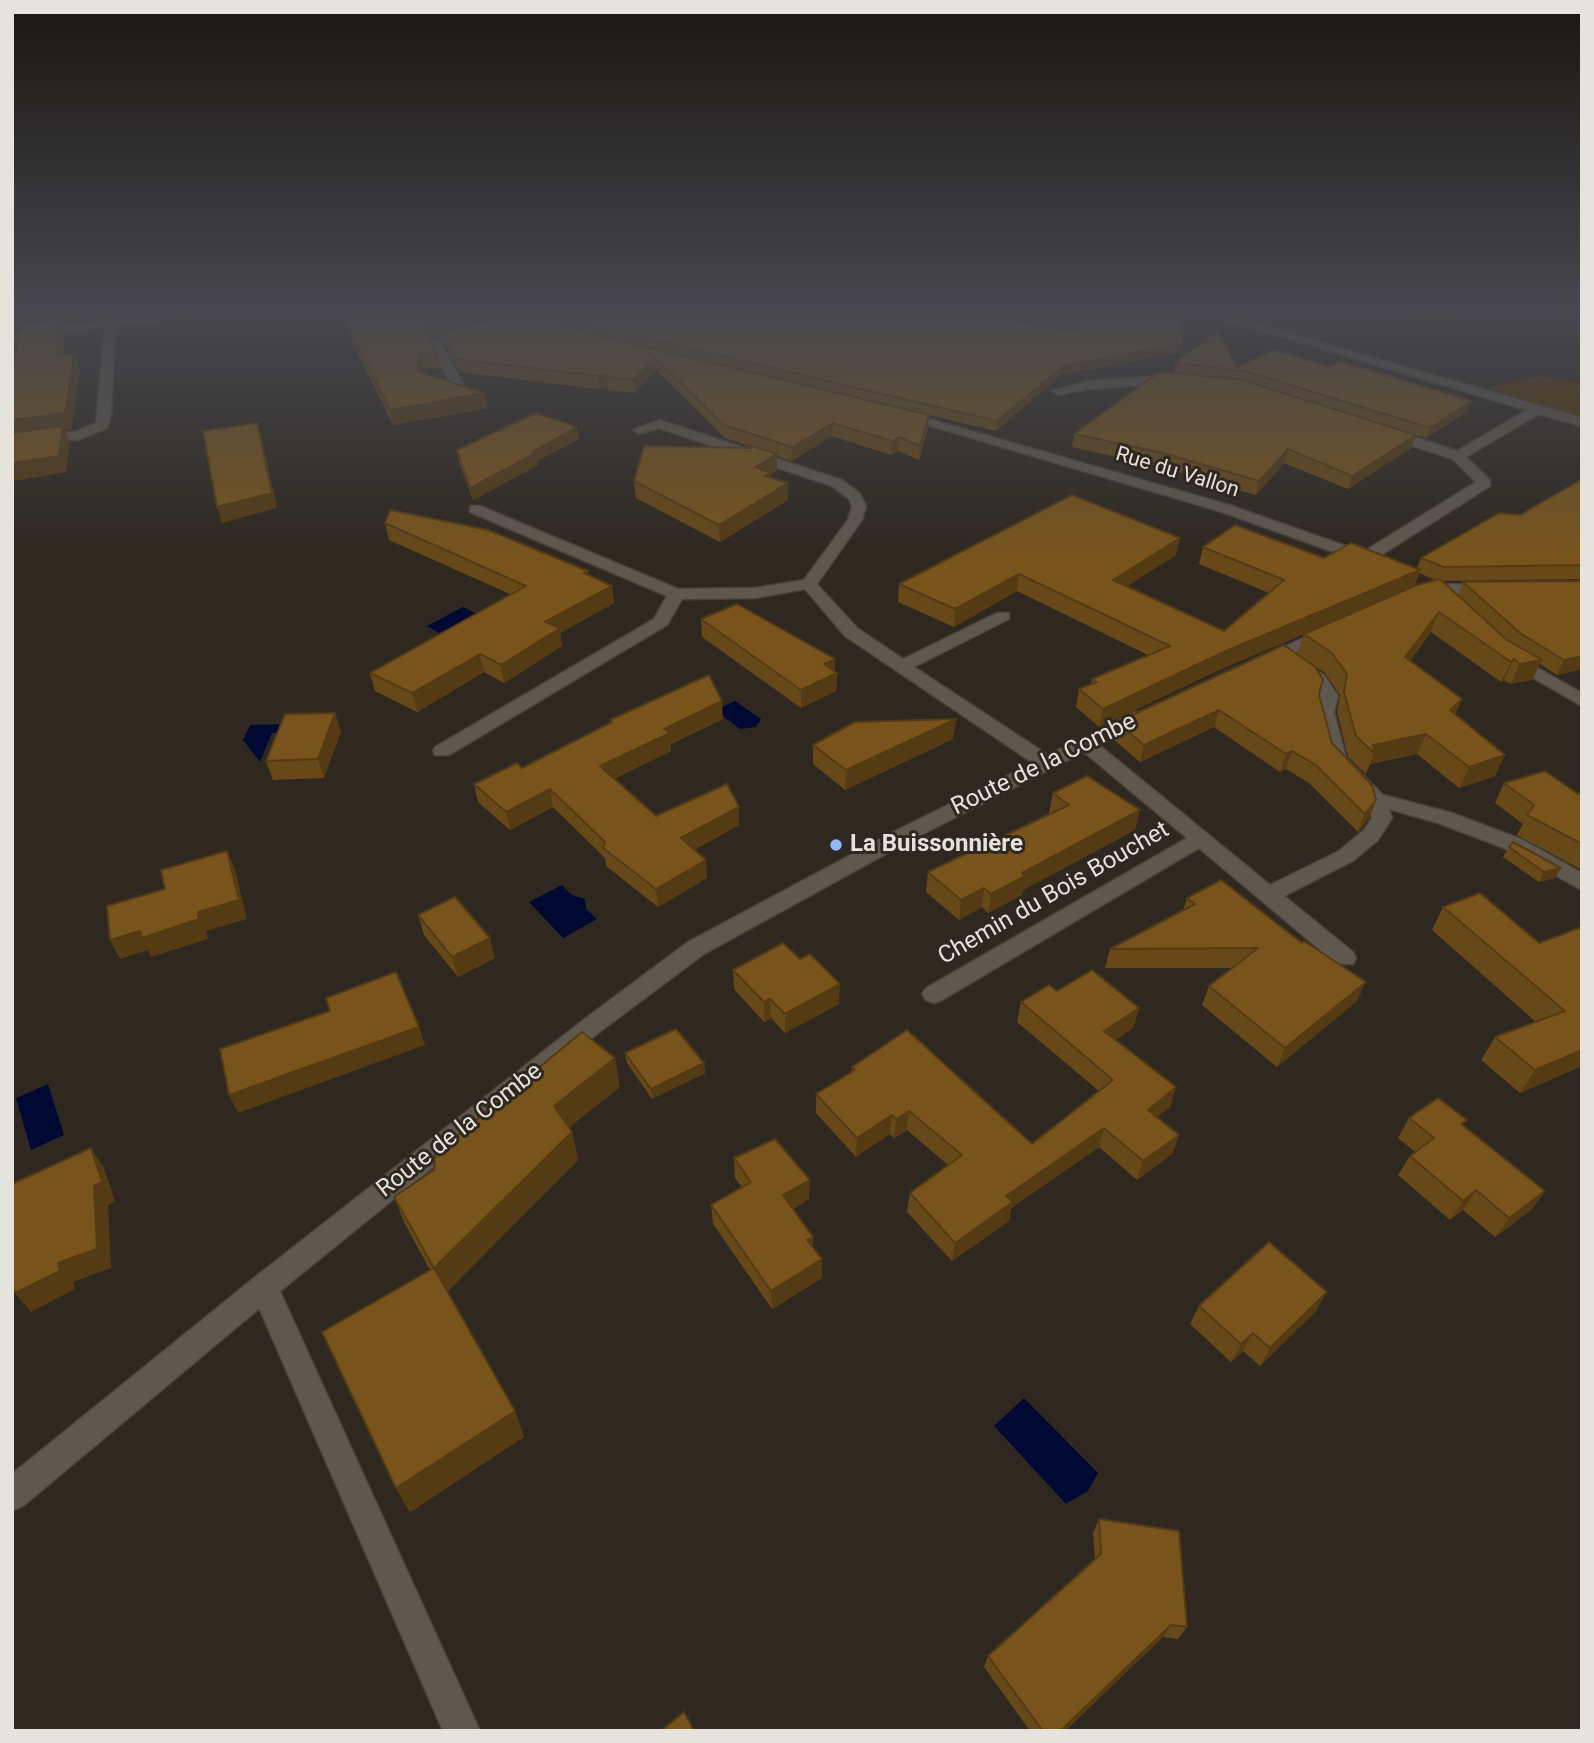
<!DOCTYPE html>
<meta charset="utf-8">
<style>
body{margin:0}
#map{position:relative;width:1594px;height:1743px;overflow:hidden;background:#2f2820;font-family:Roboto,sans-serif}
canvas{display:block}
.frame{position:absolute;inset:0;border:14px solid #e6e2dc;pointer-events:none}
</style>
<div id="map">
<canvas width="1594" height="1743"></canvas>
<div class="frame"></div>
</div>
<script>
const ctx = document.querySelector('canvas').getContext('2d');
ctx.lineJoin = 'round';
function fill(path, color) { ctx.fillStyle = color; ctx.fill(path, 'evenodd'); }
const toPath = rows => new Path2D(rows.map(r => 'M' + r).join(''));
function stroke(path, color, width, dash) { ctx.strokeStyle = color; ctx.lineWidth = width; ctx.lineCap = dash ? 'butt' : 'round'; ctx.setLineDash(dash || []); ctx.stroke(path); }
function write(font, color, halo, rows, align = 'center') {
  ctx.font = font + ' Roboto,sans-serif'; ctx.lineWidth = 6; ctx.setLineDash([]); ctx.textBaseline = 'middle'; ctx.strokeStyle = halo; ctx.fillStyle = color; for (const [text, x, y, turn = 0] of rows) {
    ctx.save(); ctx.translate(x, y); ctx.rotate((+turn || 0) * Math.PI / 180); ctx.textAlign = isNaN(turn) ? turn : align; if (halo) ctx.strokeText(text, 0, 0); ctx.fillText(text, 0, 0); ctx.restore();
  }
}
fill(toPath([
 [1539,376,1582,383,1582,418,1487,388]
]), '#553700');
fill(toPath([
 [463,607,477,614,441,634,427,626],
 [735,701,761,719,756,727,740,729,715,710],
 [288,724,285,733,272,733,260,762,243,740,250,725],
 [562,885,572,895,585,899,586,909,597,919,563,938,529,902],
 [48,1084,64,1135,31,1150,16,1098],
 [1024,1398,1098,1473,1088,1491,1066,1504,994,1426]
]), '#000932');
const lane = toPath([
 [1226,312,1242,312,1221,320,1216,317,1226,312],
 [105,323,115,325,111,415,107,428,80,439,12,448,12,440,77,431,96,423,105,323],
 [465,331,475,333,441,344,466,389,460,393,454,389,428,342,465,331],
 [264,1274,274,1278,480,1731,443,1731,250,1287,254,1278,264,1274]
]);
const street = toPath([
 [177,312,208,312,203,315,12,339,12,333,177,312],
 [1198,312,1215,312,1582,418,1582,426,1539,414,1466,457,1490,480,1490,486,1367,564,1219,511,897,416,908,413,1229,505,1363,552,1476,482,1453,459,1383,436,1383,430,1393,430,1457,451,1527,410,1198,312],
 [1178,375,1182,376,1182,382,1088,389,1058,395,1052,391,1088,381,1178,375],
 [659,420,842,480,860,494,866,506,862,520,817,584,857,628,903,659,997,613,1009,613,1009,619,914,667,1048,755,1135,712,1147,712,1150,716,1147,720,1099,745,1270,885,1339,851,1364,830,1372,818,1367,801,1328,760,1316,712,1320,696,1311,682,1291,666,1300,661,1324,675,1338,696,1334,712,1346,758,1383,795,1452,813,1523,840,1582,873,1582,890,1509,850,1438,823,1389,809,1392,818,1378,840,1353,861,1284,896,1353,952,1356,958,1353,964,1337,964,1199,848,942,1000,934,1003,926,1000,922,994,926,988,1187,838,1084,752,915,838,704,954,602,1030,274,1296,23,1506,12,1511,12,1474,254,1278,586,1018,688,942,901,828,1033,763,845,636,805,589,755,598,682,599,667,625,449,755,435,755,433,751,435,747,654,619,667,596,470,512,470,506,480,506,678,589,755,588,804,580,848,520,852,506,849,499,832,486,659,428,640,434,633,430,659,420],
 [1436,584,1489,585,1497,590,1489,595,1436,594,1423,597,1415,592,1436,584],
 [1326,628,1332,629,1332,637,1272,663,1260,663,1257,659,1326,628],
 [1513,654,1582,693,1582,706,1507,663,1504,659,1513,654]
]);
stroke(lane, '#49433c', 3);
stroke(street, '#49433c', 3);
fill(lane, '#5f584e');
fill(street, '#5f584e');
fill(toPath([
 [553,312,1176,312,1182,343,1180,352,1061,375,996,431,929,415,928,428,919,460,898,451,891,455,832,436,792,461,777,456,777,470,770,475,770,478,788,500,720,542,636,498,634,481,746,448,746,445,725,438,656,370,635,393,608,390,607,387,599,389,459,372,445,346,443,334,428,338,438,355,440,369,423,367,422,373,485,393,488,408,393,425,351,339,348,325,535,314,589,333,600,335,554,320],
 [977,315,1073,328,1075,330,1074,331],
 [1396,312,1460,312,1431,323],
 [1175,363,1237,367,1330,367,1471,401,1467,412,1426,438,1415,435,1411,448,1348,489,1284,463,1256,495,1160,467,1072,447,1074,434,1216,377,1173,373],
 [579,439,537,461,538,465,473,500,459,462,457,450],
 [1582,479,1582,579,1443,581,1458,595,1463,582,1582,669,1557,675,1540,664,1532,680,1510,684,1504,680,1501,682,1431,632,1410,661,1456,715,1495,776,1459,788,1417,754,1370,764,1366,774,1348,757,1337,712,1340,695,1325,673,1297,654,1304,634,1223,668,1099,727,1076,707,1079,689,1091,684,1092,679,1148,655,1017,591,954,627,898,602,899,584,1176,555,1127,586,1224,631,1269,593,1199,564,1203,547,1324,558,1417,569,1421,558,1520,515],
 [1419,573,1435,580,1414,586],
 [385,523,588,571,588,575,612,586,614,603,560,633,562,646,504,683,484,672,417,712,375,691,370,673,510,594,389,540],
 [701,619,835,671,837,673,836,691,801,708,702,637],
 [1319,695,1332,743,1376,800,1369,818,1358,832,1309,783,1286,769,1280,772,1214,727,1140,762,1114,740,1117,722],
 [723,719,671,744,671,751,614,779,656,816,739,825,694,850,707,878,658,907,606,866,605,858,553,807,510,830,478,802,474,784,522,768,610,723,610,720],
 [956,719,953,739,845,790,813,764,813,745],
 [341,731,324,778,273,780,266,761],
 [1504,783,1578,794,1582,793,1582,870,1517,835,1523,824,1495,803],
 [1053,793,1135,830,1023,890,1022,895,988,913,982,907,959,920,926,892,928,872,1050,813,1049,813],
 [1509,847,1561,868,1555,878,1539,882,1503,857],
 [1187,898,1357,1001,1277,1067,1202,1005,1209,986,1233,968,1105,968,1110,949,1183,911],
 [1443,907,1539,943,1582,927,1582,1066,1520,1093,1481,1060,1495,1037,1536,1022,1432,930],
 [418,915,495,958,458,977,424,935],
 [733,970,839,1004,785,1033,771,1018,764,1022,734,989],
 [1057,991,1139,1008,1133,1028,1115,1040,1176,1087,1170,1107,1157,1117,1179,1135,1172,1154,1137,1180,1099,1147,1011,1208,1009,1221,952,1261,907,1212,910,1193,948,1165,907,1130,894,1138,890,1134,856,1157,816,1113,816,1094,851,1073,852,1067,1032,1144,1099,1091,1017,1022,1021,1002],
 [625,1053,704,1063,705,1073,652,1099,627,1063],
 [620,1087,569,1127,572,1132,578,1160,447,1292,515,1411,524,1437,410,1512,396,1488,430,1270,405,1224,394,1197],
 [1409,1118,1463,1126,1545,1191,1531,1210,1495,1237,1463,1210,1450,1220,1398,1175,1410,1156,1415,1152,1398,1138],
 [734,1158,809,1199,793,1209,813,1247,822,1278,772,1309,713,1224,711,1205,742,1187,735,1178],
 [1199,1306,1316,1311,1260,1366,1243,1351,1231,1362,1190,1324],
 [1099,1519,1187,1627,1178,1639,1163,1637,1065,1731,1030,1731,984,1667,988,1656,1095,1560,1093,1533]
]), '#674818');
fill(toPath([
 [60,312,65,312,64,324,60,324,64,335,63,371,29,328,25,317],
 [473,312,528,312,428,338,423,329,425,324],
 [1439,312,1460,312,1431,323,1433,314],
 [1182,343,1180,352,1061,375,996,431,997,421,1063,366],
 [420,353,423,367,419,385,416,371],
 [74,354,80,369,72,429,65,430,70,443,66,472,14,481,12,476,12,463,18,436,16,432,12,432,12,416],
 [655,358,656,370,635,393,634,380],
 [606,374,607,387,599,389,597,376],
 [485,393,488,408,393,425,390,410],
 [1471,401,1467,412,1426,438,1430,428],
 [929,415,928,428,919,460,920,446],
 [257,423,262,438,277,508,222,523,217,507],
 [833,423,832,436,792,461,792,447],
 [577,427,579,439,537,461,538,465,473,500,470,488,532,452],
 [1416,435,1411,448,1348,489,1352,476],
 [899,437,898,451,891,455,892,441],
 [1288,449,1284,463,1256,495,1259,481],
 [777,454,777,470,770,475,770,489,756,467],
 [788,483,788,500,720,542,719,525],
 [1180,538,1176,555,1110,597,1113,580],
 [1420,570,1414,588,1223,668,1099,727,1103,709,1228,650],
 [1019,574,1017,591,954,627,955,609],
 [612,586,614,603,560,633,562,646,504,683,501,665,545,622],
 [1439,612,1431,632,1397,678,1405,657],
 [480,654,484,672,417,712,412,693],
 [1582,656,1582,669,1557,675,1564,660],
 [835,659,835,674,837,673,836,691,801,708,801,690,824,664],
 [1514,659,1504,680,1501,682,1511,662],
 [1542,660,1532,680,1510,684,1520,664],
 [1462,699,1453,720,1450,710],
 [722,701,723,719,671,744,671,751,603,784,600,766,664,729],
 [1219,710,1214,727,1140,762,1144,745],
 [335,713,341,731,324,778,318,759],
 [956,719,953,739,845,790,846,770],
 [1426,734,1417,754,1370,764,1374,753,1373,745],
 [1292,751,1286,769,1280,772,1286,754],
 [1505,755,1495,776,1459,788,1469,767],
 [550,789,553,807,510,830,506,812],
 [1376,800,1369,818,1358,832,1365,814],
 [739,807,739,825,683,856,681,838],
 [1140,810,1135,830,1023,890,1022,895,988,913,991,894,1022,873],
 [227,851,235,869,247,919,206,931,208,939,151,957,148,950,120,959,110,940,198,912],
 [706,860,707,878,658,907,656,889],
 [1561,868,1555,878,1539,882,1544,872],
 [984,888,982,907,959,920,961,900],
 [490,938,495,958,458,977,452,957],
 [1366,982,1357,1001,1277,1067,1285,1048],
 [840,984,839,1004,785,1033,785,1014],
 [770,999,771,1018,764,1022,764,1002],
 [1139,1008,1133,1028,1099,1051,1104,1031],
 [419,1027,425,1045,238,1113,229,1095],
 [1582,1050,1582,1066,1520,1093,1535,1070],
 [615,1058,620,1087,560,1134,554,1106],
 [704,1063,705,1073,652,1099,651,1089],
 [1176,1087,1170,1107,1142,1129,1148,1110],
 [909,1111,907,1130,894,1138,896,1119],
 [892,1115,890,1134,856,1157,857,1138],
 [1104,1128,1099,1147,1011,1208,1009,1221,952,1261,955,1243,1006,1196],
 [572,1132,578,1160,444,1295,434,1268],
 [1179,1135,1172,1154,1137,1180,1143,1161],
 [91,1148,104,1168,115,1201,108,1205,111,1268,73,1282,75,1289,31,1312,15,1293],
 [810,1180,809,1199,783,1214,783,1195],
 [1476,1190,1463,1210,1450,1220,1463,1201],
 [1545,1191,1531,1210,1495,1237,1509,1218],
 [813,1237,813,1256,807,1240],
 [822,1259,822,1278,772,1309,771,1291],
 [1327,1292,1316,1311,1260,1366,1270,1348],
 [1253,1333,1243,1351,1231,1362,1241,1344],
 [515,1411,524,1437,410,1512,396,1488],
 [1171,1625,1163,1637,1065,1731,1060,1731]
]), '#543b14');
const building = toPath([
 [26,312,60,312,25,317,26,312],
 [371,312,473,312,425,324,423,329,438,355,420,353,416,371,485,393,390,410,348,325,371,312],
 [523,312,533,312,535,314,589,333,929,415,920,446,899,437,892,441,833,423,792,447,724,425,655,358,634,380,607,377,606,374,597,376,457,359,443,333,523,312],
 [555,312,955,312,1074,331,1083,326,1075,320,1017,312,1176,312,1182,343,1063,366,997,421,599,327,555,312],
 [58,320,57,356,74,354,65,413,12,420,12,372,21,325,58,320],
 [1218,331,1237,367,1274,350,1330,367,1339,361,1471,401,1430,428,1245,371,1175,363,1218,331],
 [1166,372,1242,380,1416,435,1352,476,1288,449,1259,481,1163,453,1074,434,1158,373,1166,372],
 [536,413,577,427,532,452,536,453,470,488,457,450,536,413],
 [257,423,272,493,217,507,203,431,257,423],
 [63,426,59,456,12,463,12,433,63,426],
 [746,444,777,454,756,467,770,473,765,476,788,483,719,525,634,481,644,446,751,448,746,444],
 [1582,479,1582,565,1444,567,1421,558,1499,513,1520,515,1582,479],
 [1072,495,1180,538,1113,580,1224,631,1284,580,1203,547,1235,525,1324,558,1351,543,1420,570,1228,650,1103,709,1079,689,1097,682,1092,679,1170,646,1019,574,955,609,899,584,1072,495],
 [390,510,488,530,588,571,584,573,612,586,545,622,560,628,501,665,480,654,412,693,370,673,526,586,385,523,390,510],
 [1440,579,1507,640,1542,660,1520,664,1514,659,1511,662,1439,612,1405,657,1462,699,1450,710,1505,755,1469,767,1426,734,1373,745,1374,753,1356,736,1344,692,1347,674,1332,653,1304,634,1417,585,1440,579],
 [1582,581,1582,656,1564,660,1520,633,1463,582,1582,581],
 [737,604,835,659,824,664,837,673,801,690,701,619,737,604],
 [1284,645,1315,667,1323,679,1319,695,1332,743,1372,785,1376,800,1365,814,1316,765,1292,751,1286,754,1219,710,1144,745,1117,722,1284,645],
 [709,675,722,701,664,729,670,733,600,766,656,816,727,784,739,807,681,838,706,860,656,889,603,848,605,842,550,789,506,812,474,784,517,763,522,768,612,722,610,720,709,675],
 [335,713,318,759,266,761,285,714,335,713],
 [956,719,846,770,813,745,855,722,956,719],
 [1545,771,1578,794,1582,793,1582,844,1527,815,1534,805,1504,783,1545,771],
 [1087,776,1140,810,1022,873,1025,876,991,894,984,888,961,900,928,872,1069,805,1053,793,1087,776],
 [1513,842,1561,868,1544,872,1509,847,1513,842],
 [227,851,239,900,198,912,199,919,142,938,140,931,110,940,107,906,165,889,161,870,227,851],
 [1221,880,1302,943,1304,941,1366,982,1285,1048,1209,986,1258,948,1110,949,1195,904,1187,898,1221,880],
 [1480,893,1539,943,1582,927,1582,1050,1535,1070,1495,1037,1565,1011,1443,907,1480,893],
 [455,897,490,938,452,957,418,915,455,897],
 [783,943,800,959,810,954,840,984,785,1014,770,999,764,1002,733,970,783,943],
 [1092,970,1139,1008,1104,1031,1176,1087,1148,1110,1179,1135,1143,1161,1104,1128,1006,1196,1013,1202,955,1243,910,1193,962,1155,909,1111,896,1119,892,1115,857,1138,816,1094,855,1070,852,1067,907,1030,1032,1144,1113,1080,1021,1002,1049,985,1057,991,1092,970],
 [396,972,419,1027,229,1095,220,1049,330,1011,326,998,396,972],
 [676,1029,704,1063,651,1089,625,1053,676,1029],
 [582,1032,615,1058,554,1106,572,1132,434,1268,394,1197,434,1170,435,1154,582,1032],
 [1438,1098,1467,1120,1461,1124,1545,1191,1509,1218,1476,1190,1463,1201,1410,1156,1434,1138,1409,1118,1438,1098],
 [775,1139,810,1180,783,1195,813,1237,807,1240,822,1259,771,1291,711,1205,751,1182,734,1158,775,1139],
 [91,1148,102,1182,94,1186,97,1249,58,1263,60,1271,15,1293,12,1282,12,1184,91,1148],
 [1269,1242,1327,1292,1270,1348,1253,1333,1241,1344,1199,1306,1269,1242],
 [434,1268,515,1411,396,1488,322,1332,434,1268],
 [1099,1519,1179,1531,1187,1627,1171,1625,1060,1731,1043,1731,988,1656,1101,1554,1099,1519],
 [684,1712,694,1731,661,1731,684,1712]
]);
fill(building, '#78541c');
stroke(building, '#543b14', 2);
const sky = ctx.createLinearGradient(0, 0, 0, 556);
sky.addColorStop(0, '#1a1612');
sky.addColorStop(0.56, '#47484e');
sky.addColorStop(1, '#47484e00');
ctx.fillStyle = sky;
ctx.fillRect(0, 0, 1594, 556);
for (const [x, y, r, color] of [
 [836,845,7,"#8db9fc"]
]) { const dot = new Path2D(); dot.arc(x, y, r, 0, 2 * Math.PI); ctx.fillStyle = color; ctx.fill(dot); stroke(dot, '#2f2820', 2.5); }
write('21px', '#e6e2dc', '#2f2820', [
 ["Rue du Vallon",1177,473,17]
]);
write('24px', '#e6e2dc', '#2f2820', [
 ["Route de la Combe",1044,765,-26],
 ["Chemin du Bois Bouchet",1054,894,-30],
 ["Route de la Combe",460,1131,-38]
]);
write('bold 24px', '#e6e2dc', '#2f2820', [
 ["La Buissonnière",850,845]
], 'left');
</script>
